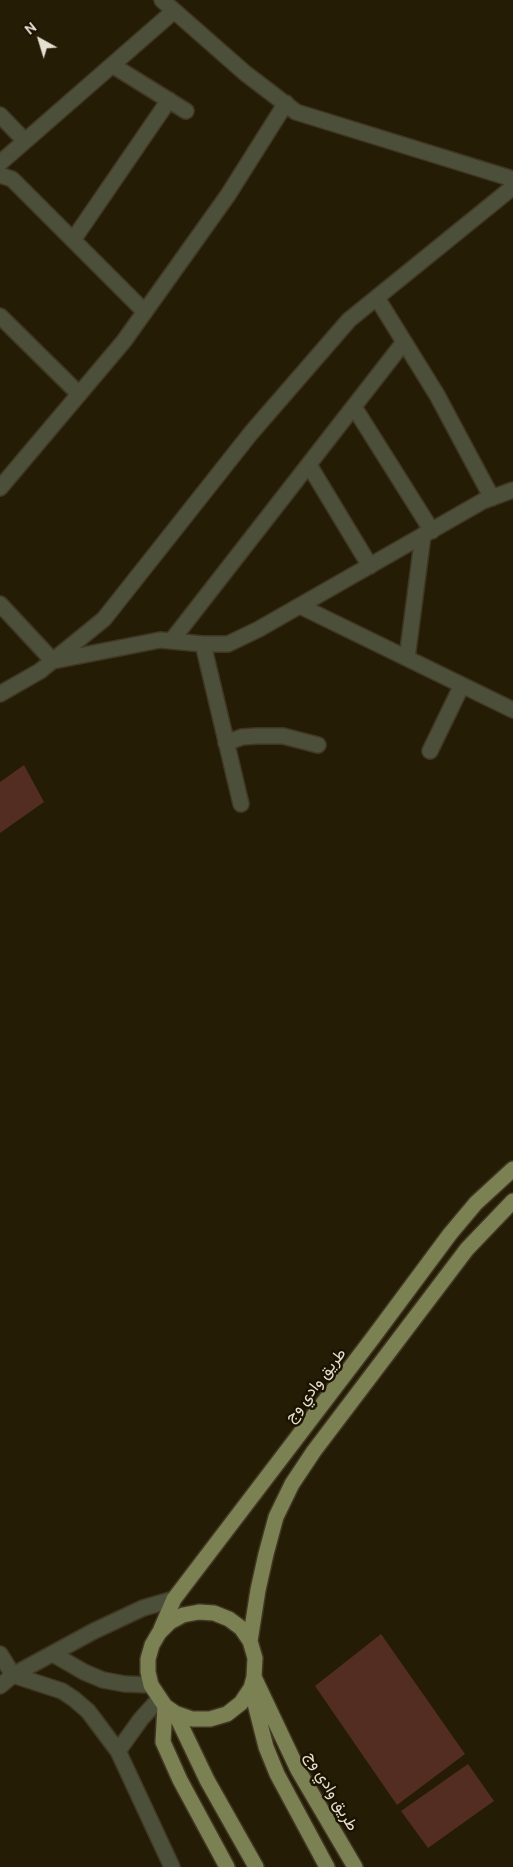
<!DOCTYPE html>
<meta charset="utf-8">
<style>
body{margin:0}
#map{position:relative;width:513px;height:1867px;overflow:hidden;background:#251c06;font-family:Ubuntu,sans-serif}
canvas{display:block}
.north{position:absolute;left:15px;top:15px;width:50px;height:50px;-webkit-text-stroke:4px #1b1300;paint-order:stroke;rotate:321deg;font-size:14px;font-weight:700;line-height:20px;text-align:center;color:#e5dfd2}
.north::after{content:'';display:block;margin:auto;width:18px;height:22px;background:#e5dfd2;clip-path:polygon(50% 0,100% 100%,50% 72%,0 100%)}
</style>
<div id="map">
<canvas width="513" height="1867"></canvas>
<div class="north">N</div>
</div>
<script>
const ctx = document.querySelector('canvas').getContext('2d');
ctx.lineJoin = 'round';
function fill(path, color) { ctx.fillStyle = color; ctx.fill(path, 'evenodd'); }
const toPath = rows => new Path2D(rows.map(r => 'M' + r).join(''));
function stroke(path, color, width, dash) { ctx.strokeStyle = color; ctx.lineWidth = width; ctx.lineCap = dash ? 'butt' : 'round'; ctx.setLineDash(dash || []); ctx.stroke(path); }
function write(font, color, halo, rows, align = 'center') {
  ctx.font = font + ' Ubuntu,Vazirmatn,sans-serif'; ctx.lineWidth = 5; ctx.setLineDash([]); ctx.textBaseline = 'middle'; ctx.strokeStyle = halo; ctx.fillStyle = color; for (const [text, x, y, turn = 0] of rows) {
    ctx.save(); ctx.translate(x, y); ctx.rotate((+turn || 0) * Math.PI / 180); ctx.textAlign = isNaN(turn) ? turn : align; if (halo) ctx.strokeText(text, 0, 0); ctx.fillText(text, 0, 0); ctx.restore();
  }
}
fill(toPath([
 [24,765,44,802,0,833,0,782],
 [381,1634,465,1754,397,1805,315,1686],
 [468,1764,494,1801,428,1848,401,1811]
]), '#532c22');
const minor = toPath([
 [162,0,245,73,296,112,513,179],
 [112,65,186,111],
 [0,115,25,141],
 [0,163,174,11],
 [0,175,12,179,145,312],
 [73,240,169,100],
 [377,298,437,395,492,498],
 [0,316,79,394],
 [354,407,432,531],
 [309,465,370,566],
 [0,488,124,341,228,195,286,103],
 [0,604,53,661,160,640,203,644,228,644,259,629,483,501,513,490],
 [300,606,513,710],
 [172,640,404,342],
 [203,644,241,804],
 [407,658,423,535],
 [0,694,40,671,104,619,251,433,349,320,513,187],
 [226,743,242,737,257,736,283,736,318,745],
 [430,751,462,685],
 [0,1654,13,1675,62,1691,74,1699,88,1711,118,1751],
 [53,1654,84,1672,103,1680,125,1684,151,1685],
 [0,1686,13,1675,94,1631,143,1608,174,1599],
 [159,1699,141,1719,118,1751,172,1867]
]);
const major = toPath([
 [161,1629,174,1599,372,1339,450,1234,476,1203,513,1169],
 [250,1641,241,1628,229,1619,214,1613,199,1612,183,1615,170,1622,159,1633,152,1645,148,1659,148,1672,151,1685,165,1706,175,1713,192,1719,210,1719,227,1714,241,1703,251,1688,254,1677,255,1658,250,1641,258,1590,266,1554,276,1517,292,1484,314,1451,467,1249,513,1201],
 [254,1677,298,1770,355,1867],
 [251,1688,266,1747,277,1774,327,1867],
 [165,1706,163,1742,180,1780,227,1867],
 [175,1713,207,1780,256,1867]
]);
stroke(minor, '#403723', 18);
stroke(major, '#403723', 18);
stroke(minor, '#4c4f3a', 15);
stroke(major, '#7c8153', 15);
write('16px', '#e5dfd2', '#1b1300', [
 ["طريق وادي وج",315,1385,-52],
 ["طريق وادي وج",332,1791,60]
]);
</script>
